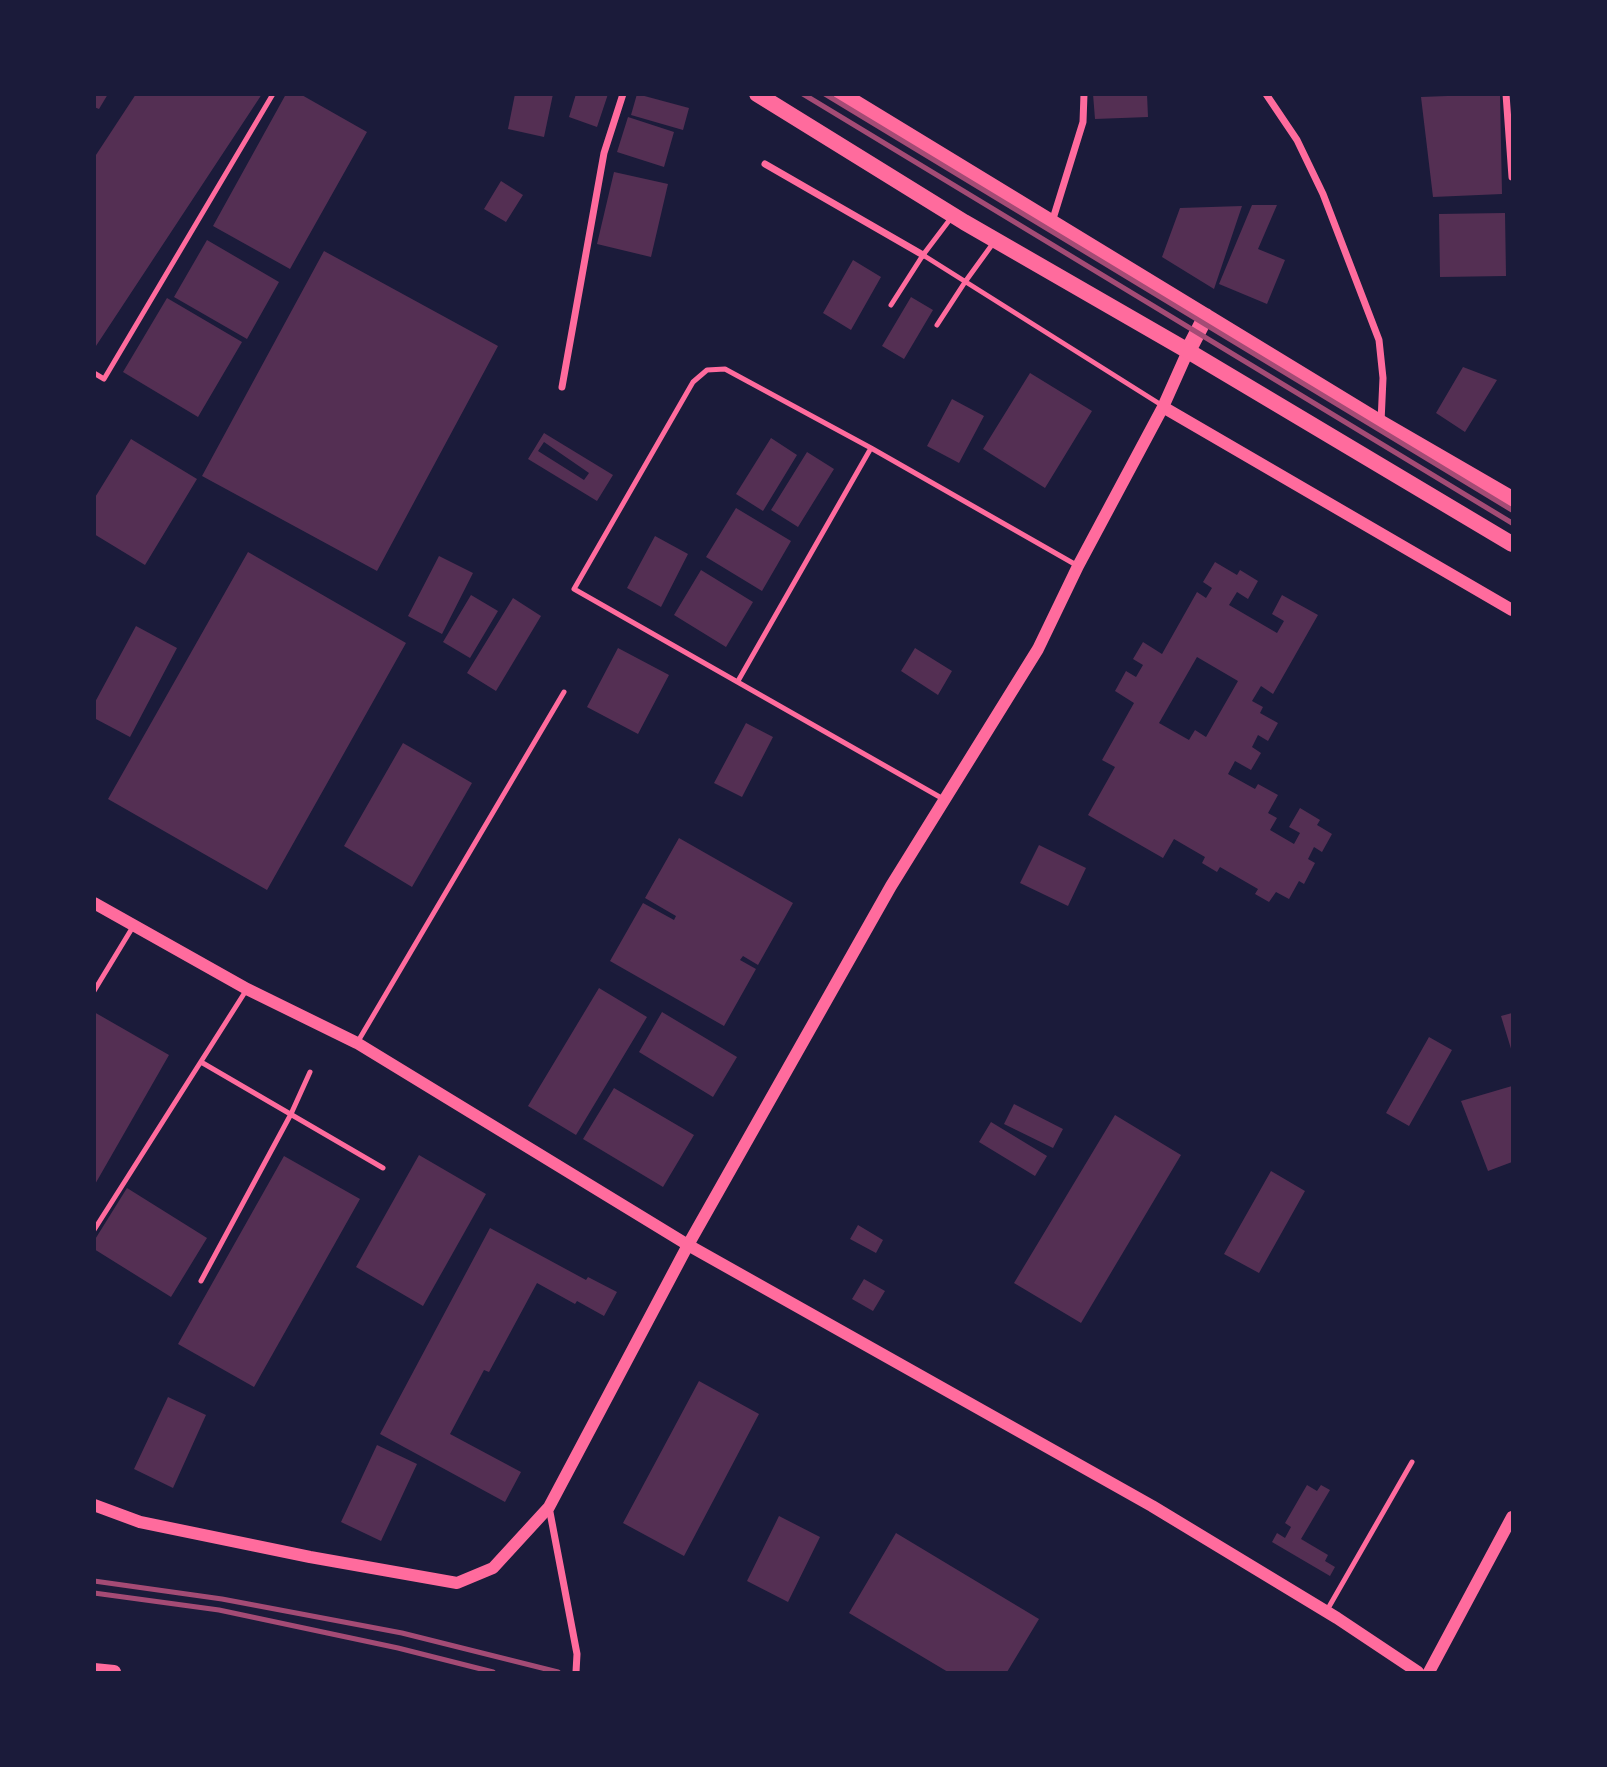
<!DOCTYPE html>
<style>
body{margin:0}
#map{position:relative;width:1607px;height:1767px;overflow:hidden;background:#1b1b3a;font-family:Mulish,sans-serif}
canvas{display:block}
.frame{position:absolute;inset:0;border:96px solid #1b1b3a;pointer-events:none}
</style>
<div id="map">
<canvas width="1607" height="1767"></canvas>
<div class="frame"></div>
</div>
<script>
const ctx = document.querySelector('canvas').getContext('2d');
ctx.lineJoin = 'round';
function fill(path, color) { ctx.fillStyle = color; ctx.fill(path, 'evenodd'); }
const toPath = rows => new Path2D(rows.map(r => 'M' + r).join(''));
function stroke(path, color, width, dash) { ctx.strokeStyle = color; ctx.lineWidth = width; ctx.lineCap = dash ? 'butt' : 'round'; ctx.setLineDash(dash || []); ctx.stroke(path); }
fill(toPath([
 [94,94,108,94,99,109,94,107],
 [136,94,262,94,94,349,94,158],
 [286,94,300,94,367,132,290,269,213,226],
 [515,94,553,94,544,137,508,129],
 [576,94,608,94,597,127,569,117],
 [637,94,689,108,683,130,631,115],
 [1093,94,1147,94,1148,117,1095,119],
 [1500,94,1502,194,1433,197,1421,97],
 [628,117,674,132,664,167,617,152],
 [614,172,668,184,651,257,597,244],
 [501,181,523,195,506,222,484,209],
 [1252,205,1277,205,1258,249,1285,260,1267,304,1219,284],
 [1242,206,1214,289,1162,257,1180,208],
 [1505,213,1506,276,1440,277,1439,214],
 [207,240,279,282,247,339,174,297],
 [324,251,498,346,377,571,202,476],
 [853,260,881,277,851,330,823,313],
 [911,297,933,310,904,359,882,346],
 [167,298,242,342,198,417,123,372],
 [1463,367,1497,380,1465,432,1436,413],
 [1030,373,1092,411,1045,488,983,449],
 [952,399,984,416,959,463,927,446],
 [544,433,613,475,597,501,528,459],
 [544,442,589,473,584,480,538,451],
 [771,438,797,455,763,511,736,494],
 [131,439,197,479,145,565,94,534,94,499],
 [807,452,834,469,798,527,771,510],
 [736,508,791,541,762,591,706,557],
 [655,536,688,554,661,607,627,588],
 [248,552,406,643,267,890,108,799],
 [439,556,473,573,442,634,408,616],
 [1215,562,1237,575,1240,570,1258,581,1248,599,1237,592,1229,605,1277,633,1284,621,1272,614,1282,595,1318,615,1273,694,1261,686,1252,701,1263,707,1260,713,1278,723,1268,741,1258,735,1252,747,1261,753,1251,770,1235,761,1228,774,1255,789,1258,784,1278,795,1268,813,1277,818,1270,830,1294,844,1300,833,1289,827,1300,808,1320,820,1317,825,1332,834,1322,852,1314,847,1308,859,1315,863,1304,884,1299,881,1289,899,1276,892,1269,902,1255,894,1258,889,1220,867,1217,872,1202,863,1205,857,1174,839,1163,858,1088,815,1115,767,1102,760,1134,703,1115,691,1126,671,1136,677,1143,665,1133,659,1143,642,1162,654,1197,592,1206,598,1212,588,1203,582],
 [1197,657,1238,681,1206,737,1195,730,1189,740,1159,723],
 [701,570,753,602,726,647,674,615],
 [471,595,498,611,470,658,443,642],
 [513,598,541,616,496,691,467,673],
 [136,626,177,648,130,737,94,718,94,704],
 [618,648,669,675,638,734,587,707],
 [915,648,952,671,938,695,901,671],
 [746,723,773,737,742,797,714,783],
 [403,743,472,783,412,887,344,846],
 [679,838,793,903,758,965,743,956,740,960,756,969,724,1026,610,961,643,903,674,920,676,916,645,898],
 [1039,845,1086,868,1068,906,1020,883],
 [599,988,647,1017,576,1135,528,1106],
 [94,1012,169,1055,94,1186],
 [662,1012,737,1057,713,1097,639,1052],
 [1512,1013,1512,1052,1501,1016],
 [1429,1037,1452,1050,1409,1126,1386,1113],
 [1512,1086,1512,1162,1488,1171,1461,1101],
 [614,1088,694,1135,663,1187,583,1139],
 [1014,1104,1063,1129,1053,1148,1004,1124],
 [1115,1115,1181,1155,1081,1323,1014,1283],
 [991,1122,1047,1156,1035,1176,979,1142],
 [419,1155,486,1194,423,1306,356,1267],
 [284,1156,360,1199,254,1387,178,1344],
 [1271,1171,1305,1191,1259,1273,1224,1254],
 [127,1188,207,1238,171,1297,94,1249,94,1241],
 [858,1225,883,1240,876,1253,850,1239],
 [490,1228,586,1280,588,1277,617,1292,604,1316,577,1301,575,1304,537,1283,489,1372,484,1370,450,1434,521,1472,505,1502,380,1434],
 [864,1279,885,1291,873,1311,852,1299],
 [699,1381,759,1414,684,1556,623,1523],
 [168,1397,206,1415,173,1488,134,1469],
 [377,1445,417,1464,381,1541,341,1522],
 [1307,1485,1317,1491,1321,1485,1330,1490,1301,1539,1328,1555,1325,1561,1335,1567,1330,1576,1272,1542,1277,1533,1285,1538,1291,1527,1285,1523],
 [779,1516,820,1537,788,1602,747,1581],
 [896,1533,1039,1619,1007,1672,948,1672,849,1613]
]), '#542f53');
stroke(toPath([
 [923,255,1163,406],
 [891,305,923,255,951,218],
 [937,325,965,282,994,242],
 [94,373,104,379,273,94],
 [738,681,871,448],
 [945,800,574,589,693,382,707,370,725,369,871,448,1078,566],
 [94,991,134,925],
 [357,1043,564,692],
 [201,1062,383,1168],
 [94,1230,247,989],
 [201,1281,291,1114,310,1072],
 [1326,1612,1412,1462]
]), '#ff6b9d', 5);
stroke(toPath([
 [1266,94,1297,140,1323,194,1379,340,1383,378,1381,422],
 [1506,94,1512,177],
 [765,164,923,255],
 [1052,222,1083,122,1084,94],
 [562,387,604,153,623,94],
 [549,1507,577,1654,576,1672]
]), '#ff6b9d', 7);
stroke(toPath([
 [1163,407,1512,610],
 [94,903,247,989,357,1043,688,1245,1152,1506,1337,1618,1418,1672],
 [94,1505,140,1522,310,1557,457,1583,493,1568,549,1507,688,1245,891,886,1038,649,1078,566,1163,407,1188,351],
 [1429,1672,1512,1517]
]), '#ff6b9d', 12);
stroke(toPath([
 [94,1670,114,1672]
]), '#ff6b9d', 14);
stroke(toPath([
 [757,94,964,222,1188,351,1512,544],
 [841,94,1381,423,1512,499],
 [1188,351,1206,316]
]), '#ff6b9d', 16);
stroke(toPath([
 [803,94,1512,523],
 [825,94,1512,510],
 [94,1581,222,1599,402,1633,558,1672],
 [94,1593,219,1610,398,1648,493,1672]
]), '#a44b75', 5);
</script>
